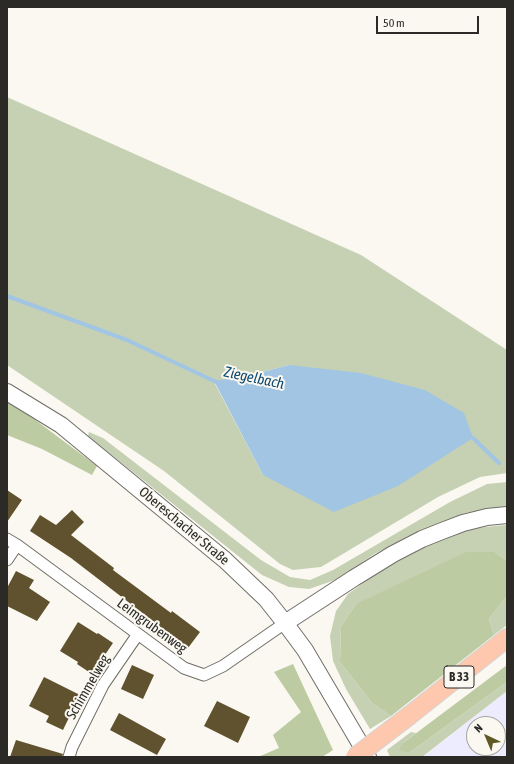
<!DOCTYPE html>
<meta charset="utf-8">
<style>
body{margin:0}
#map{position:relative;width:514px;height:764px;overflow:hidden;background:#faf8f1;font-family:"Asap Condensed",sans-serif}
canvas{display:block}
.frame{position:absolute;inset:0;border:8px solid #2b2a27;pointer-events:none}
.north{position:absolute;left:466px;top:716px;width:40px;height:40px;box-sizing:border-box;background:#faf8f1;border:1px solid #a7a6a0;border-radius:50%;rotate:316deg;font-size:11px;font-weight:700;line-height:16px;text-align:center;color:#2b2a27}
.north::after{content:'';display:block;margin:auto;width:14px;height:18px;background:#5f5925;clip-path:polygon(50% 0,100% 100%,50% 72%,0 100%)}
.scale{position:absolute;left:376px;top:16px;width:103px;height:18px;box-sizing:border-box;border:2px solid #2b2a27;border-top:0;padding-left:5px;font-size:12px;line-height:14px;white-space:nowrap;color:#2b2a27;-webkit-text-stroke:3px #faf8f1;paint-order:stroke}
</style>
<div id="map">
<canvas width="514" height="764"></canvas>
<div class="frame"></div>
<div class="north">N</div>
<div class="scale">50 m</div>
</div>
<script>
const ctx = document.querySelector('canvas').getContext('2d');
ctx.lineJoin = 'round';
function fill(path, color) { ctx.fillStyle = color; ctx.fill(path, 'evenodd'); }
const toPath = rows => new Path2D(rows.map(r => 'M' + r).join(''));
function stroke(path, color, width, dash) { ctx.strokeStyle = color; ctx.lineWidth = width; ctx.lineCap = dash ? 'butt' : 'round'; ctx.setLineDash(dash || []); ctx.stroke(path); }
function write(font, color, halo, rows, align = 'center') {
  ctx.font = font + ' "Asap Condensed",sans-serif'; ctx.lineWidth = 4; ctx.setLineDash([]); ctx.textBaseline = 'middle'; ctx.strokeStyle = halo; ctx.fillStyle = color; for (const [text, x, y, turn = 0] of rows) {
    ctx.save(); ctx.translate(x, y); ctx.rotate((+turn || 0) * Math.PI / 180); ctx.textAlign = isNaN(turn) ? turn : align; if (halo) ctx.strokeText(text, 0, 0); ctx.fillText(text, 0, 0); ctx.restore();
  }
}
fill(toPath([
 [507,691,507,757,423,757],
 [474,724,498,724,498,748,474,748]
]), '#edecfe');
fill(toPath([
 [7,97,361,255,507,350,507,473,480,477,438,497,321,567,293,570,280,564,164,471,7,365],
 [289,365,263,475,214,382,244,377],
 [89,432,103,438,261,560,290,577,310,580,333,570,450,502,487,484,507,482,507,506,465,513,418,532,376,553,335,580,309,589,289,587,262,575,88,436],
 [505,525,507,526,507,561,495,552,356,604,341,626,340,662,372,703,391,716,370,729,346,689,333,661,330,636,336,611,348,594,373,576,407,556,441,539,477,528],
 [507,596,507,625,494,635,489,619],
 [507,682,507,691,422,757,390,757,387,750,411,732,416,733,403,743,409,753]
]), '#c6d1b4');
fill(toPath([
 [7,402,26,413,97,466,92,475,42,449,7,435],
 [466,552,495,552,507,561,507,596,489,619,494,635,391,716,372,703,340,662,341,626,356,604],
 [293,664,333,750,322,757,258,757,279,748,273,735,301,712,274,672],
 [507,665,507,682,409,753,399,750,403,743]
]), '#bdcba3');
fill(toPath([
 [289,365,361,373,425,390,464,413,473,438,398,486,334,512,263,475,214,381,244,377]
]), '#a1c5e2');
stroke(toPath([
 [7,296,127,340,214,381,217,382],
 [468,436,473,438,499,463]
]), '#a1c5e2', 4);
fill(toPath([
 [7,490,22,500,7,522],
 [72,510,84,522,71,535,114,568,113,570,171,613,172,611,200,632,188,648,71,558,30,531,40,515,56,525],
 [16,571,34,580,29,588,50,602,37,621,7,606,7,588],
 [78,622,97,634,98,633,113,643,92,674,77,664,78,662,60,651],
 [132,665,154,675,143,699,121,689],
 [44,677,80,695,63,730,46,722,49,716,29,706],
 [217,701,250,717,238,743,204,726],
 [119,713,166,739,157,755,110,730],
 [16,740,63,754,62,757,10,757]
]), '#60522e');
const minor = toPath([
 [7,539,17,545,184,668,204,675,223,666,285,623],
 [7,560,17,545],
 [69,757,72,747,103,685,138,634]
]);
const secondary = toPath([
 [7,392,61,425,225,560,266,599,285,623,305,650,368,757],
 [285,623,354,578,393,554,422,539,442,531,463,523,487,517,507,515]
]);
const primary = toPath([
 [410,715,507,638]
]);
stroke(minor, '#706e68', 13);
stroke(secondary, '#706e68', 18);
stroke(primary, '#d5d4d4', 20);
stroke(minor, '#fff', 11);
stroke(secondary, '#fff', 16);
stroke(primary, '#fec8af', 18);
const primaryBridge = toPath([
 [355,757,410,715]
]);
stroke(primaryBridge, '#d5d4d4', 20, []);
stroke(primaryBridge, '#fec8af', 18);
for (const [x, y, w] of [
 [459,677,30]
]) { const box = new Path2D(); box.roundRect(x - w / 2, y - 11, w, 22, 3); ctx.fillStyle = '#faf8f1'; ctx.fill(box); stroke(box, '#2b2a27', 1); }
write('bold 13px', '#2b2a27', null, [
 ["B 33",459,677]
]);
write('14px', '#2b2a27', '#faf8f1', [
 ["Obereschacher Straße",184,526,40],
 ["Leimgrubenweg",152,626,36],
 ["Schimmelweg",88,687,-60]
]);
write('italic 15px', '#0e4a70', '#faf8f1', [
 ["Ziegelbach",254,378,12]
]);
</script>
